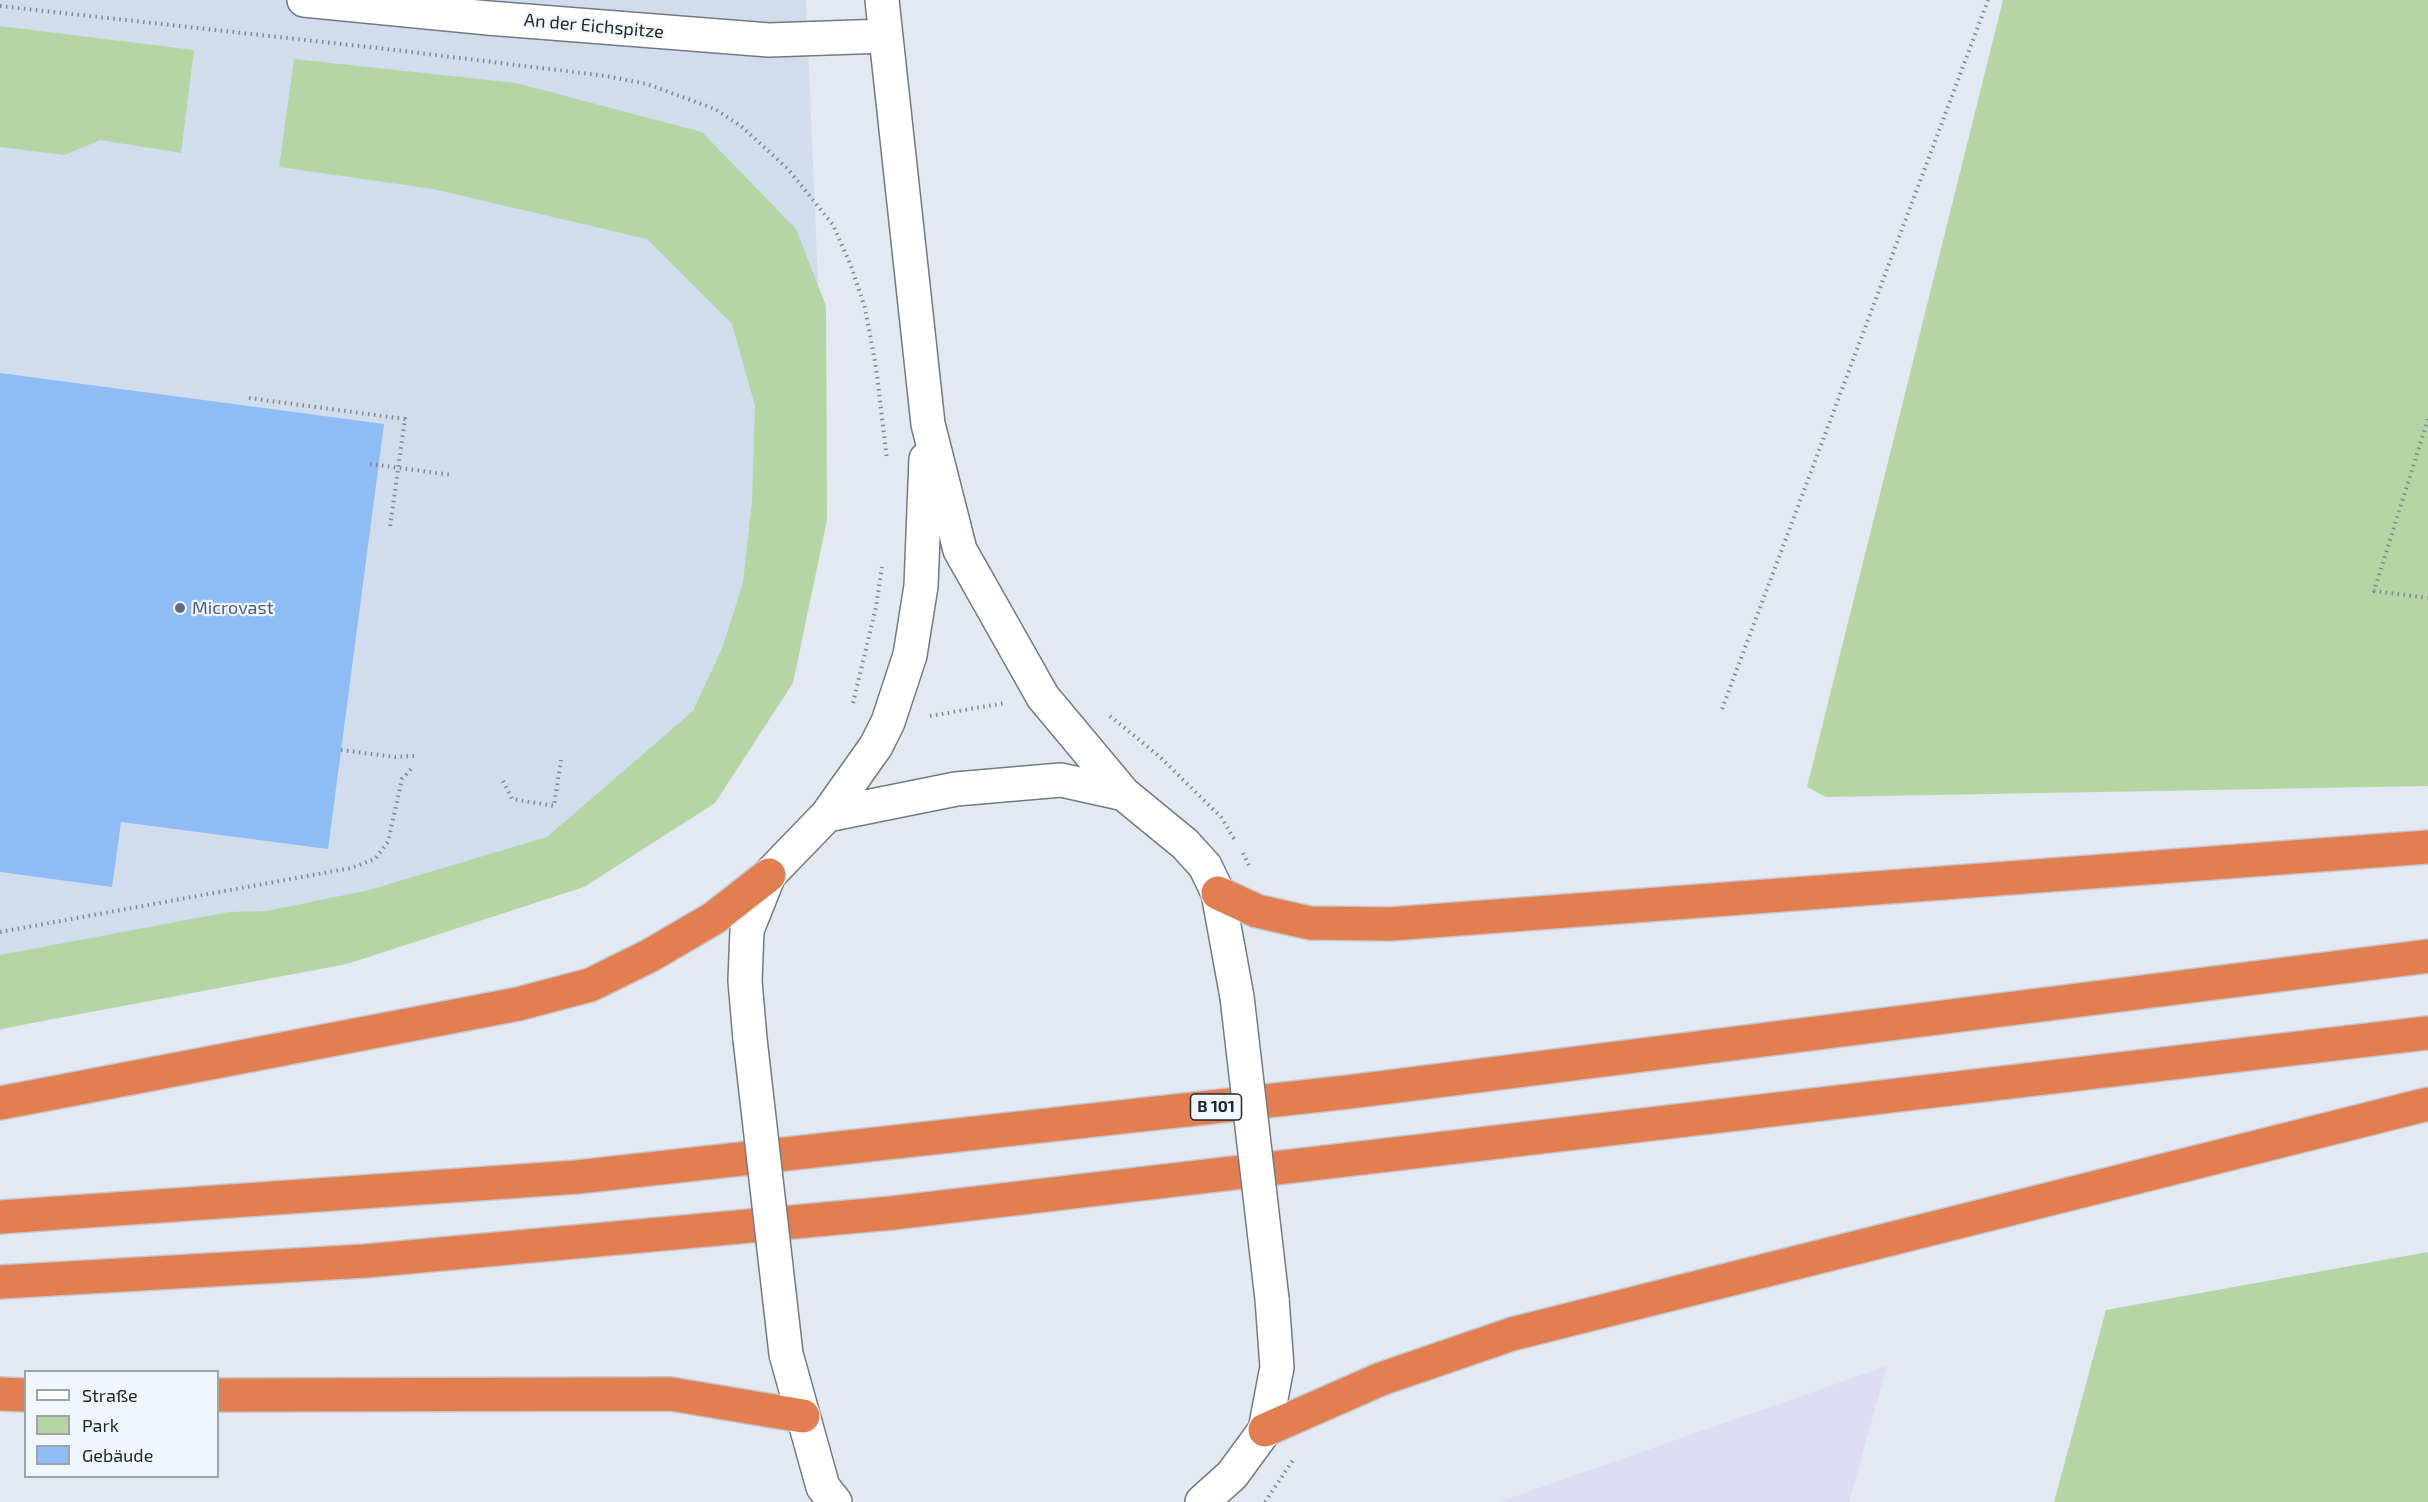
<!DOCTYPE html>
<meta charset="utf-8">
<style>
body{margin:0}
#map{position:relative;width:2428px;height:1502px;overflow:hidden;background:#e2e9f3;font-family:"Exo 2",sans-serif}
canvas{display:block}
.legend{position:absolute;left:24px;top:1370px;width:195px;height:108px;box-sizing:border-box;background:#f0f6fe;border:2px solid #9ea3a9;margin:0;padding:8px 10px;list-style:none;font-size:18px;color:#24272a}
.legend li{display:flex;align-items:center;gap:12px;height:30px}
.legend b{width:30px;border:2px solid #9ea3a9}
</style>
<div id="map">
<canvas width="2428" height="1502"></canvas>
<ul class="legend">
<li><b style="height:8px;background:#fff"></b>Straße</li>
<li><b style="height:16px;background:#b6d5a5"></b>Park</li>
<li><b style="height:16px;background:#8ebcf5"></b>Gebäude</li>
</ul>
</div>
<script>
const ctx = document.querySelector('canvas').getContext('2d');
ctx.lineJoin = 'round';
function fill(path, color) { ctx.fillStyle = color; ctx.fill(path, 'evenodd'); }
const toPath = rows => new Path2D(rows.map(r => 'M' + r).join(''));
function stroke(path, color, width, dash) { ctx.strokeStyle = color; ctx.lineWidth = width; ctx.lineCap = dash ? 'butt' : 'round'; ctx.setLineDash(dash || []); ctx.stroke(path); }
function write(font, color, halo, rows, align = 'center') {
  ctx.font = font + ' "Exo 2",sans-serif'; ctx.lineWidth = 4.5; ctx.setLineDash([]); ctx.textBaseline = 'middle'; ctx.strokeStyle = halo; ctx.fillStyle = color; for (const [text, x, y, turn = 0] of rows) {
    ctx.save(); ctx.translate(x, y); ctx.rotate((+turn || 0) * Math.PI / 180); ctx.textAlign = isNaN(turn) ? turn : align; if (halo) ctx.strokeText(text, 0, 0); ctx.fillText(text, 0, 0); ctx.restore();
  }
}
fill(toPath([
 [1887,1366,1849,1502,1499,1502]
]), '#dedcf2');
fill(toPath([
 [0,0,806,0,821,351,781,687,384,945,0,1030]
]), '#d1dded');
fill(toPath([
 [2003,0,2428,0,2428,786,1826,797,1807,787],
 [0,26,194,50,181,153,100,140,65,155,0,147],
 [294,59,516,83,702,132,796,229,826,306,827,520,793,683,715,803,584,887,347,964,0,1029,0,955,229,912,267,911,369,890,547,837,693,711,723,646,743,583,752,501,755,406,732,324,647,239,433,189,279,167],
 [2428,1252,2428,1502,2054,1502,2106,1310]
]), '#b6d5a5');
fill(toPath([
 [0,373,384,424,328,849,121,822,112,887,0,872]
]), '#8ebcf5');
const minor = toPath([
 [304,0,488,18,769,40,885,36],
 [882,0,928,424,960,550,1043,697,1124,794],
 [827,815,876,746,888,722,910,655,921,586,926,459],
 [750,1039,745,981,747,930,769,875,827,815,956,789,1061,780,1124,794,1185,844,1205,866,1218,893,1237,997],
 [786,1354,823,1487,835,1502],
 [1202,1502,1232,1475,1265,1430,1277,1367,1272,1299]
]);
const highway = toPath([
 [1218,893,1257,911,1310,923,1390,924,2428,847],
 [0,1103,518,1004,590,985,649,956,714,918,769,875],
 [0,1217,577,1177,1348,1092,2428,956],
 [0,1282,365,1261,892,1213,2428,1033],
 [0,1394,26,1395],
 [218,1395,671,1394,803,1416],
 [1265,1430,1381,1379,1512,1334,2428,1104]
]);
stroke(minor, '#737a82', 36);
stroke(highway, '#c6c7c8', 36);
stroke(toPath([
 [0,6,395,50,606,76,647,84,715,109,741,126,788,169,833,225,851,266,865,308,876,367,887,460],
 [249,398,405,419,390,527],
 [2428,419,2374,591,2428,598],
 [370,464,452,475],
 [853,703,876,607,882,567],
 [1722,709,1988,0],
 [930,716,1005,703],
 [1110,716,1160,757,1221,817,1236,842],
 [341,750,395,757,415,756],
 [503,781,512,799,554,806,561,760],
 [1243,853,1250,868],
 [0,932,351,868,375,859,388,842,402,779,413,767],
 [1265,1502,1293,1460]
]), '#82878e', 4, [1.5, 4.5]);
stroke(minor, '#fff', 33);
stroke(highway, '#e37e51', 33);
const minorBridge = toPath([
 [1237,997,1272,1299],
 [750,1039,786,1354]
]);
stroke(minorBridge, '#737a82', 36, []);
stroke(minorBridge, '#fff', 33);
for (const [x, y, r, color] of [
 [180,608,6,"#5c6f8a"]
]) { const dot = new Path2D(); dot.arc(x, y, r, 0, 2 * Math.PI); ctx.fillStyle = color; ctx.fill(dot); stroke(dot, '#f0f6fe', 2); }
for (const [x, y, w] of [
 [1216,1107,51]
]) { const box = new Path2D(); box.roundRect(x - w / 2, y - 13, w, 26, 4.5); ctx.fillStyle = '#f0f6fe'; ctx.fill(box); stroke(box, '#24272a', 1.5); }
write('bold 16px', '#24272a', null, [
 ["B 101",1216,1107]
]);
write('18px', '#24272a', '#f0f6fe', [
 ["An der Eichspitze",594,26,5]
]);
write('18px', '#4e5e75', '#f0f6fe', [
 ["Microvast",192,608]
], 'left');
</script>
